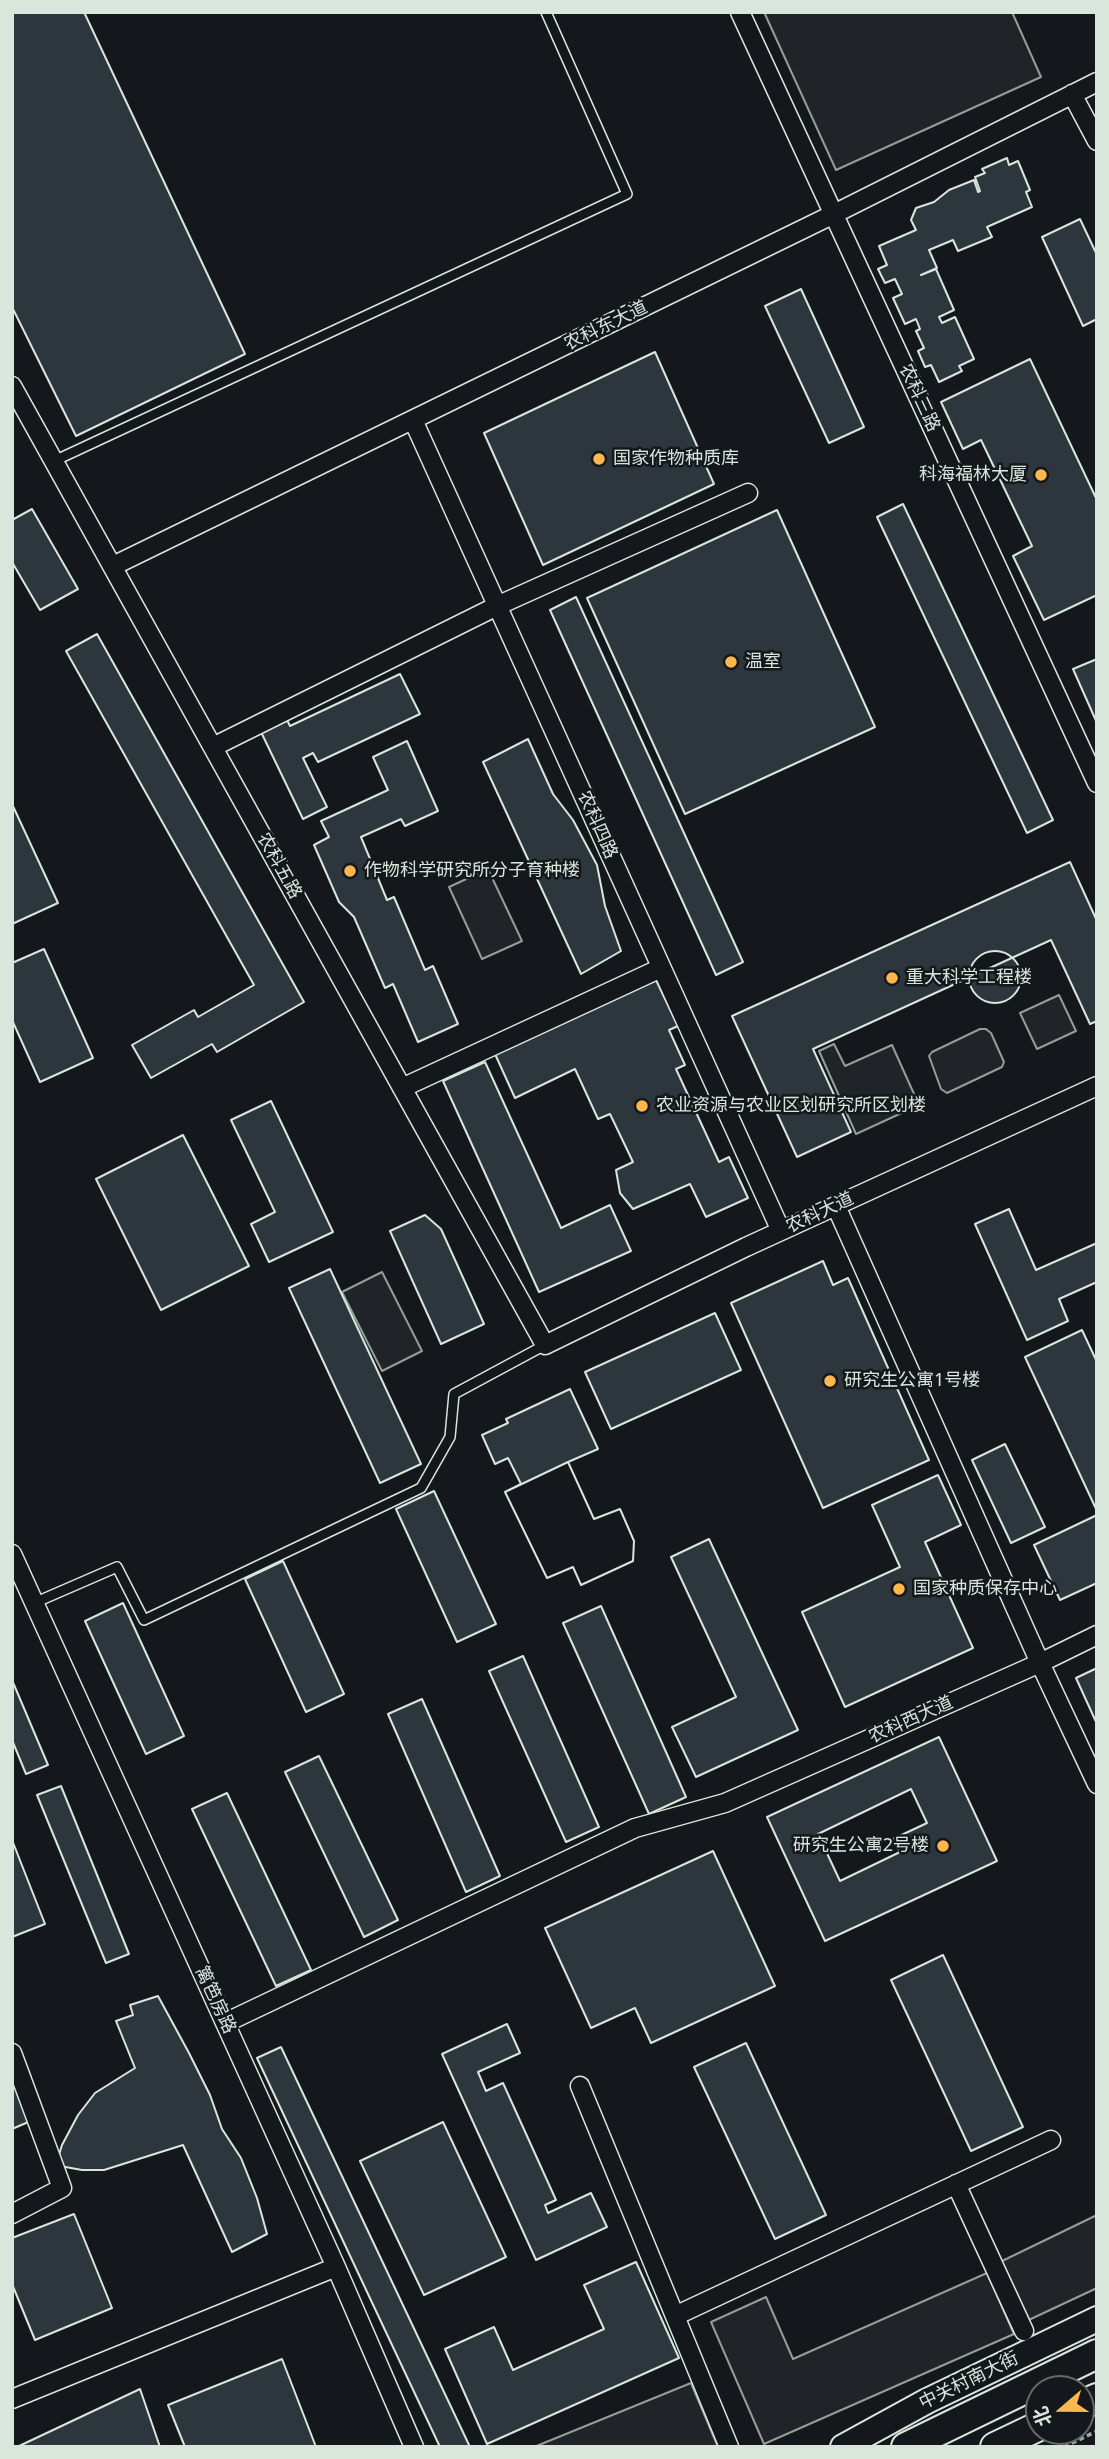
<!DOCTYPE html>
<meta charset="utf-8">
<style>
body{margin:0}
#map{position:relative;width:1109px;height:2459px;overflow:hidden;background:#14181c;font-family:"Noto Sans","Noto Sans SC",sans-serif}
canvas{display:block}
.frame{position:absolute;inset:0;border:14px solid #d8e6dc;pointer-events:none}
.north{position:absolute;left:1025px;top:2375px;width:70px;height:70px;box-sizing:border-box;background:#14181c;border:2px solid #626a69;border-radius:50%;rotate:250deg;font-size:19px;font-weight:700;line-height:28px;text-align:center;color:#d8e6dc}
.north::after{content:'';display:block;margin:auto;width:24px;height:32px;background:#ffb74d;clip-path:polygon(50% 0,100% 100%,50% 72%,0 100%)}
</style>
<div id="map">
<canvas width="1109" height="2459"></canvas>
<div class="frame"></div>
<div class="north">北</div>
</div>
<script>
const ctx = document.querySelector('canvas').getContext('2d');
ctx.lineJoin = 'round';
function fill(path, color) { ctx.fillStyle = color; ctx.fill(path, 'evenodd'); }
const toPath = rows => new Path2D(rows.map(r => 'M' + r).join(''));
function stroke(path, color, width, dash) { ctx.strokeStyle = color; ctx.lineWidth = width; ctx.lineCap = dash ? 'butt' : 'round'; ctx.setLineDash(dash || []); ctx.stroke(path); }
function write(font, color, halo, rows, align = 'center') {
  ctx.font = font + ' "Noto Sans","Noto Sans SC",sans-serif'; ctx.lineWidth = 5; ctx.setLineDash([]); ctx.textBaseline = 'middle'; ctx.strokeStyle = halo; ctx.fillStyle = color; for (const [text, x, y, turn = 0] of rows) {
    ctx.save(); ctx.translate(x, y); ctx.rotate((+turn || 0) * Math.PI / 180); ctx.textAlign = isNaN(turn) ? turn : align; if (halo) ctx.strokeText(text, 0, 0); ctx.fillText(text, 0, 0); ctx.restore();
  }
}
const green = toPath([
 [764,12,1012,12,1041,77,836,170,764,12],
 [488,869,522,941,482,959,449,887,488,869],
 [1059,995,1076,1031,1037,1049,1020,1013,1059,995],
 [980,1029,986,1029,991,1033,1004,1062,1002,1067,947,1093,941,1089,929,1056,932,1052,980,1029],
 [834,1044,845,1066,892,1045,919,1105,856,1134,819,1051,834,1044],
 [382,1272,422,1351,382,1371,342,1292,382,1272],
 [1097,2215,1097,2288,1018,2325,1000,2262,1097,2215],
 [987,2273,1014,2334,764,2444,711,2322,766,2297,793,2359,987,2273],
 [691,2383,718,2447,534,2447,691,2383]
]);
fill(green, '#202428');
stroke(green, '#939e99', 2);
const building = toPath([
 [12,12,84,12,245,354,76,436,12,307,12,12],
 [1007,158,1009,165,1018,161,1030,190,1026,192,1032,207,987,227,992,237,958,251,953,240,929,250,937,268,921,275,936,269,954,310,939,317,942,323,955,317,974,359,959,366,962,371,939,382,931,365,925,367,918,351,924,348,916,331,920,329,916,319,905,324,893,298,902,294,895,279,885,283,878,269,887,265,879,246,916,230,911,220,916,208,934,202,949,190,974,180,978,192,980,191,975,177,985,173,982,169,1007,158],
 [1080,219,1097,255,1097,319,1083,326,1042,237,1080,219],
 [801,289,864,427,829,443,765,306,801,289],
 [655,352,714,484,543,565,484,433,655,352],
 [1030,359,1097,500,1097,595,1044,620,1013,556,1032,546,981,440,963,449,941,402,1030,359],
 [903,504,1053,820,1027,833,877,517,903,504],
 [32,509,78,589,40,610,12,562,12,520,32,509],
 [777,510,875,727,685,814,587,598,777,510],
 [576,597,743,962,716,975,550,610,576,597],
 [97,634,304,1002,217,1052,212,1044,151,1078,132,1045,194,1010,198,1017,254,985,66,651,97,634],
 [1097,659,1097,723,1073,669,1097,659],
 [400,674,420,714,318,762,313,753,303,758,327,807,303,819,261,732,287,720,290,726,400,674],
 [528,739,553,794,573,820,597,865,605,906,621,951,581,974,483,762,528,739],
 [407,741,438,811,405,826,401,819,361,837,387,900,394,897,425,970,433,966,458,1024,418,1042,393,984,385,988,354,917,339,902,314,845,329,837,321,821,388,790,373,757,407,741],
 [12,804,58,903,12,924,12,804],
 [1070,862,1097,921,1097,1021,1090,1024,1051,940,813,1049,851,1132,797,1157,732,1016,1070,862],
 [44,949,93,1058,40,1082,12,1020,12,963,44,949],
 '969 977a26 26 0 1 1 52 0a26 26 0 1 1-52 0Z',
 [656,980,678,1026,669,1030,685,1065,676,1069,719,1162,729,1157,748,1198,706,1217,690,1184,633,1209,620,1193,616,1170,633,1162,610,1114,598,1119,575,1069,515,1098,495,1054,656,980],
 [485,1062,561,1228,610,1205,631,1251,539,1292,443,1081,485,1062],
 [271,1101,333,1232,269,1262,251,1224,275,1212,231,1120,271,1101],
 [183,1135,249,1266,161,1310,96,1179,183,1135],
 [1009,1209,1036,1270,1097,1243,1097,1282,1059,1299,1068,1321,1027,1340,975,1224,1009,1209],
 [425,1215,441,1229,484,1324,441,1344,390,1231,425,1215],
 [823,1261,833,1285,848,1278,929,1460,823,1508,731,1303,823,1261],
 [330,1269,421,1464,380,1483,289,1288,330,1269],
 [715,1313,741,1370,611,1429,585,1372,715,1313],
 [1082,1330,1097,1362,1097,1511,1025,1357,1082,1330],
 [570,1389,598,1449,568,1462,594,1519,620,1509,634,1541,633,1561,581,1585,573,1567,547,1578,505,1492,521,1484,508,1458,495,1464,482,1435,508,1423,506,1419,570,1389],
 [1005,1444,1045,1527,1011,1543,972,1460,1005,1444],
 [568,1462,594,1519,620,1509,634,1541,633,1561,581,1585,573,1567,547,1578,505,1492,568,1462],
 [938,1475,961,1525,925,1542,973,1648,845,1707,802,1612,900,1567,872,1505,938,1475],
 [434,1491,496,1624,457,1642,396,1509,434,1491],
 [1097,1515,1097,1583,1060,1600,1034,1545,1097,1515],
 [709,1539,798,1730,696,1777,672,1727,736,1697,671,1557,709,1539],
 [283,1561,344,1694,306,1712,245,1579,283,1561],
 [123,1603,184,1736,146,1754,85,1621,123,1603],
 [601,1606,686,1797,649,1814,563,1623,601,1606],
 [523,1656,599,1827,566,1842,489,1671,523,1656],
 [1097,1668,1097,1724,1076,1678,1097,1668],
 [12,1680,48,1765,26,1774,12,1740,12,1680],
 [422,1699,500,1876,466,1892,388,1714,422,1699],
 [939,1737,997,1861,825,1941,767,1817,939,1737],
 [911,1789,927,1823,893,1839,900,1852,840,1881,818,1834,911,1789],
 [319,1756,398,1920,364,1937,285,1772,319,1756],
 [61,1786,129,1954,106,1963,37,1795,61,1786],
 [227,1793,311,1970,276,1986,192,1809,227,1793],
 [12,1840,45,1924,12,1937,12,1840],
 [713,1851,775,1986,651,2043,635,2008,591,2028,545,1928,713,1851],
 [943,1955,1023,2127,971,2151,891,1980,943,1955],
 [158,1996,189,2053,210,2095,222,2129,241,2158,257,2198,267,2234,232,2252,183,2145,104,2170,82,2170,60,2166,58,2158,62,2145,78,2115,95,2093,135,2068,116,2021,133,2015,130,2005,158,1996],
 [507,2024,520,2053,478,2072,486,2091,503,2083,556,2200,545,2205,548,2213,591,2193,607,2227,536,2260,442,2054,507,2024],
 [746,2043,826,2215,775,2239,694,2067,746,2043],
 [281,2047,470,2447,440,2447,257,2058,281,2047],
 [12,2070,33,2120,12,2129,12,2070],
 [443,2122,506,2257,424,2295,360,2161,443,2122],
 [74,2214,112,2308,35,2340,12,2284,12,2238,74,2214],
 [636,2262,679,2358,487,2444,445,2349,494,2327,513,2370,604,2329,584,2285,636,2262],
 [282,2359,316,2447,185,2447,168,2405,282,2359],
 [140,2389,160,2447,17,2447,140,2389]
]);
fill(building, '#2c363c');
stroke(building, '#d8e6dc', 2);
const lane = toPath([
 [54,461,627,194,546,12],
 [34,1603,117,1567,144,1620,421,1488,450,1437,454,1394,545,1345]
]);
const street = toPath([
 [740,12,1097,783],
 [1072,94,1097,141],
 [12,386,545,1345,746,1247,1097,1086],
 [413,420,781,1231],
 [113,566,834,214,1097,82],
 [213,747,499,605,748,493],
 [402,1088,661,968],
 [836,1206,1040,1663,1097,1784],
 [12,1554,336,2267,414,2447],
 [225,2023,635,1828,725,1803,1040,1663,1097,1635],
 [12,2053,62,2188,12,2214],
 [580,2086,729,2447],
 [956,2184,1024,2331],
 [675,2316,1051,2140],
 [12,2399,336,2267]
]);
const secondary = toPath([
 [843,2447,927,2401,1097,2319]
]);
const primary = toPath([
 [1081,2405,1097,2398],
 [906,2447,1097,2354],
 [995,2447,1039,2426]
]);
stroke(lane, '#d8e6dc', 12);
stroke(street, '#d8e6dc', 21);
stroke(secondary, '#d8e6dc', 28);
stroke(primary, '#d8e6dc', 32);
stroke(toPath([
 [1064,2447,1097,2431]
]), '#9da8a2', 3.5, [5, 3.5]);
stroke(lane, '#14181c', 9);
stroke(street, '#14181c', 18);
stroke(secondary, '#14181c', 24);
stroke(primary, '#14181c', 28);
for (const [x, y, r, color] of [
 [599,459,7,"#ffb74d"],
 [1041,475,7,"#ffb74d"],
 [731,662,7,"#ffb74d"],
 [350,871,7,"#ffb74d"],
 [892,978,7,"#ffb74d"],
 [642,1106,7,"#ffb74d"],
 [830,1381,7,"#ffb74d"],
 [899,1589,7,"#ffb74d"],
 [943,1846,7,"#ffb74d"]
]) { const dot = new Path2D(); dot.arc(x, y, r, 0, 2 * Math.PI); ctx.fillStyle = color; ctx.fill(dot); stroke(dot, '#14181c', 2.5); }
write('18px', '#d8e6dc', '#14181c', [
 ["农科东大道",606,326,-26],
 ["农科三路",919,398,65],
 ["农科四路",597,825,66],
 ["农科五路",279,866,61],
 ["农科大道",820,1213,-25],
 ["农科西大道",911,1720,-24],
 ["篱笆房路",215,2000,65],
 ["中关村南大街",969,2381,-26]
]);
write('18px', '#d8e6dc', '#14181c', [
 ["国家作物种质库",613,459],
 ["科海福林大厦",1027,475,"right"],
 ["温室",745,662],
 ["作物科学研究所分子育种楼",364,871],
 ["重大科学工程楼",906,978],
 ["农业资源与农业区划研究所区划楼",656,1106],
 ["研究生公寓1号楼",844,1381],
 ["国家种质保存中心",913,1589],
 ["研究生公寓2号楼",929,1846,"right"]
], 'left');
</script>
